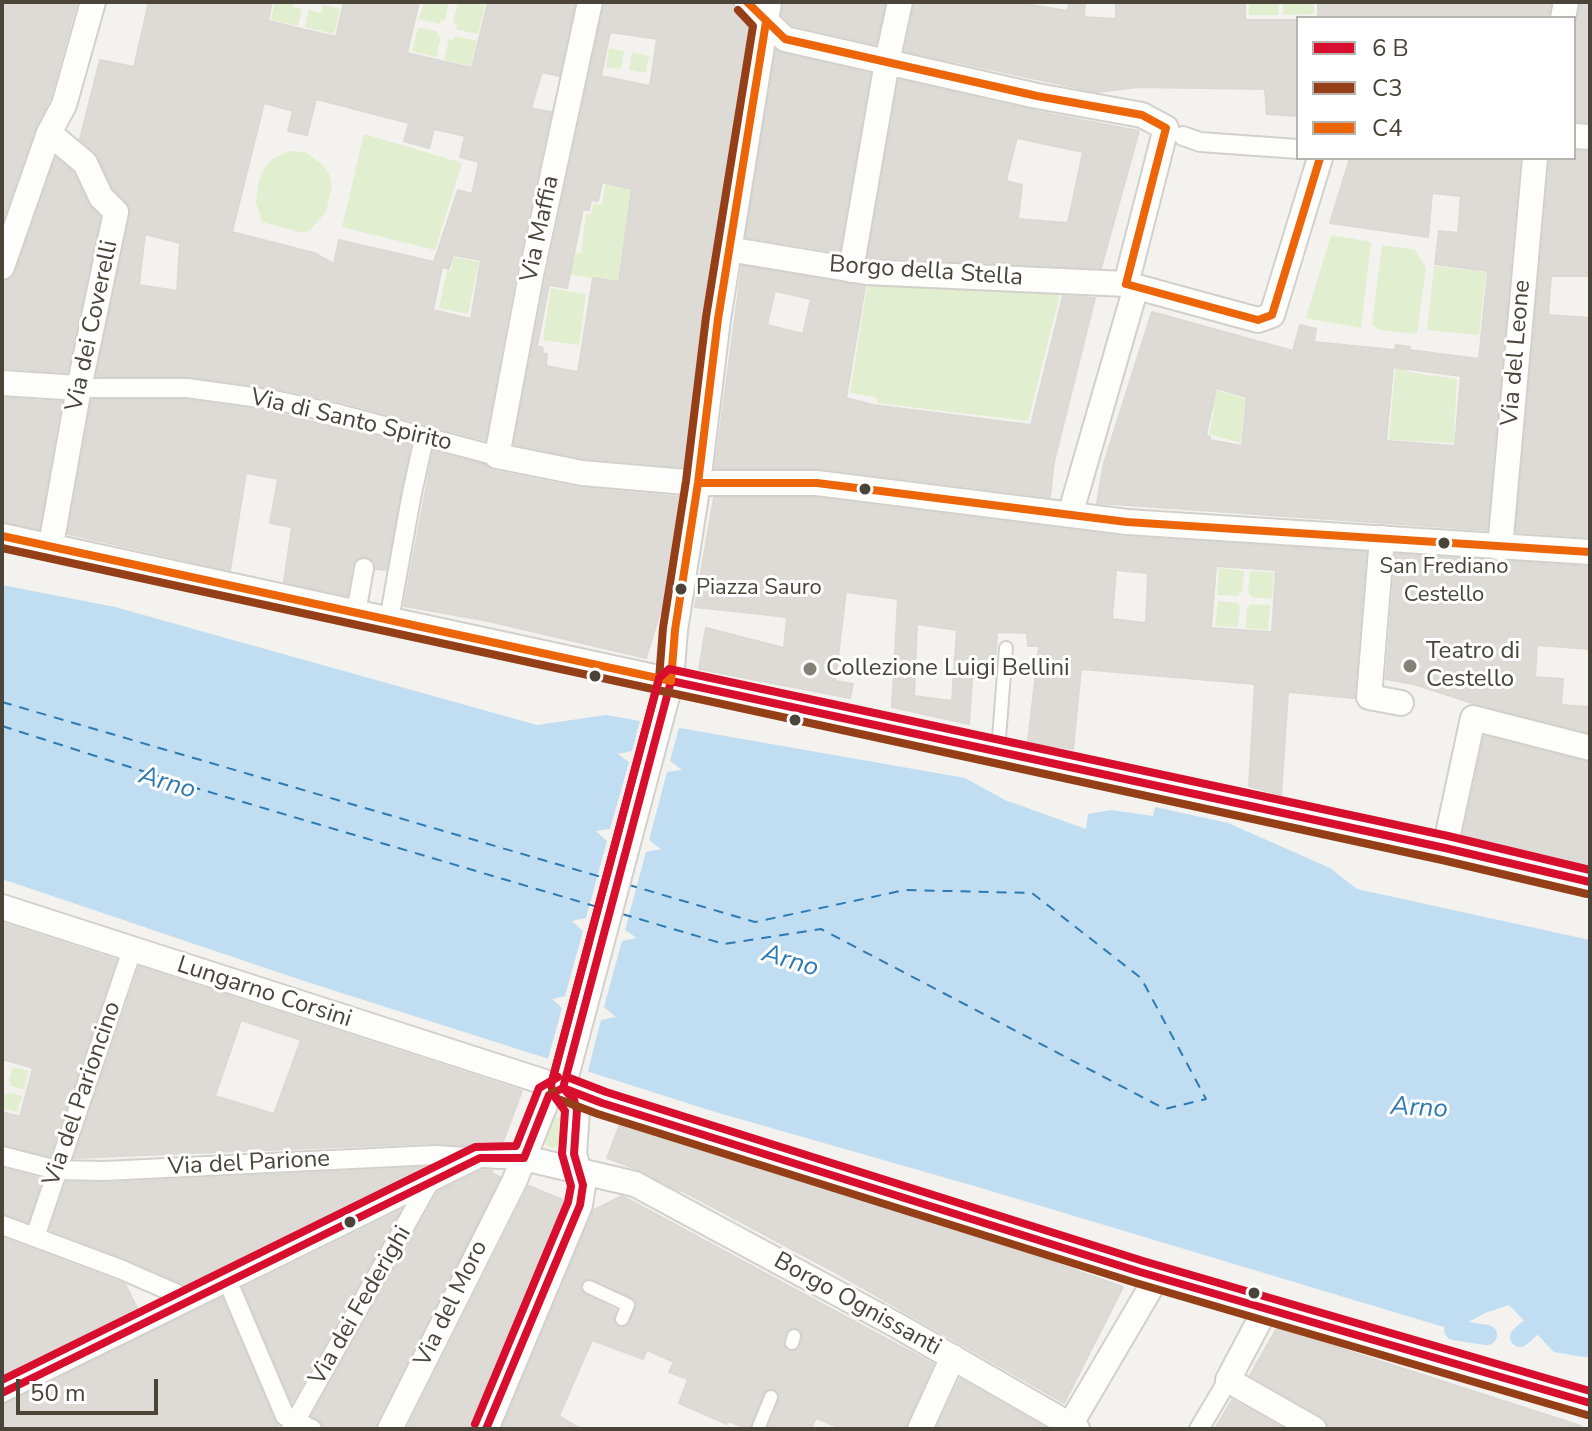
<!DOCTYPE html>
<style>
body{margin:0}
#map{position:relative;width:1592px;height:1431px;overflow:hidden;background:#f4f2ee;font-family:"Nunito Sans",sans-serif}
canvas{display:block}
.frame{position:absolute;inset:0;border:4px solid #4b4439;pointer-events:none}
.legend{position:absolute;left:1296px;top:16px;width:280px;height:144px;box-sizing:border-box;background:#fff;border:2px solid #b7b4b0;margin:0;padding:10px 14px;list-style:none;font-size:24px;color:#4b4439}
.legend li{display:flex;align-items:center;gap:16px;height:40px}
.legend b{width:40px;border:2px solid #b7b4b0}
.scale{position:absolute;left:16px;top:1379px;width:142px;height:36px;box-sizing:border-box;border:4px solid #4b4439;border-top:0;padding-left:10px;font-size:24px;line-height:28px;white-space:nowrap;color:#4b4439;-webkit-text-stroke:6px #fff;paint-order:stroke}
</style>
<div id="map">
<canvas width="1592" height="1431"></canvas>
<div class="frame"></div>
<ul class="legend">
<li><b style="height:10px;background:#d70e2d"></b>6 B</li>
<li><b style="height:10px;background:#943f17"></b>C3</li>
<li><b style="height:10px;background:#ec6508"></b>C4</li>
</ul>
<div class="scale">50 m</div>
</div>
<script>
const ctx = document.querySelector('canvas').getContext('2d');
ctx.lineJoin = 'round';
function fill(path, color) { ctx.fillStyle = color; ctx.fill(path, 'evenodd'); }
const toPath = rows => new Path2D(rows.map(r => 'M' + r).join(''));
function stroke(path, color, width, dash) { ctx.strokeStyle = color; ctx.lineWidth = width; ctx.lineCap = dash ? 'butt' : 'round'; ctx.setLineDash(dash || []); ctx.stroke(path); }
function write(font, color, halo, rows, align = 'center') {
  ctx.font = font + ' "Nunito Sans",sans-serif'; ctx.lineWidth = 6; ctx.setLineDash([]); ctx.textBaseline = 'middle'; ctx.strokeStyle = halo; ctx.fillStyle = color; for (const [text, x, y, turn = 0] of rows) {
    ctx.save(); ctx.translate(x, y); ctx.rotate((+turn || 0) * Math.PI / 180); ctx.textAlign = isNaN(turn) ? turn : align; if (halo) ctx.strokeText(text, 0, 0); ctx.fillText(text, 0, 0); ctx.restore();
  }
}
fill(toPath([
 [275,2,294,2,293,7,302,9,298,26,271,20],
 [424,2,449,2,445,21,441,20,440,24,419,19],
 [458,2,485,5,478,34,456,29,457,24,453,23],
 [1249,2,1278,2,1278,15,1249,15],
 [1283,2,1314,2,1314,14,1283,15],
 [323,5,340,9,334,34,305,27,309,10,321,13],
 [418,27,438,32,437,35,441,36,436,57,412,51],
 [454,36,477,41,471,66,444,60,449,39,453,40],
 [609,48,624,51,621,69,606,67],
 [632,52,649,56,646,73,629,70],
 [364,134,462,163,435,250,342,227],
 [289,151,305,152,322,164,329,174,332,186,326,212,310,230,304,233,262,222,256,202,259,180,264,169,272,159],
 [607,175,632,188,615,299,596,279,566,274,570,252,581,253,586,214,591,215,593,204,602,205],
 [1331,235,1371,242,1361,328,1306,318],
 [1382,245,1415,250,1426,268,1417,334,1379,330,1372,324],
 [454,257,479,262,468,314,439,308,447,270,451,271],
 [1434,266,1486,272,1479,335,1427,330],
 [868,281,1062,287,1028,421,877,403,877,397,850,393],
 [551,288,586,294,579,345,543,340],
 [1396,359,1407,360,1408,372,1457,379,1454,433,1465,434,1464,440,1455,439,1454,443,1389,440],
 [1211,388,1253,401,1251,409,1244,410,1241,443,1209,434,1214,411,1206,408],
 [1219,568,1244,571,1242,592,1237,596,1217,595],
 [1250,571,1274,572,1272,599,1252,597,1248,592],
 [1218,601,1237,603,1240,607,1238,627,1215,626],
 [1251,604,1270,605,1268,630,1246,628,1247,608],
 [13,1067,29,1071,24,1090,11,1086,9,1080],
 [10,1093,22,1096,17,1112,2,1108,4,1095],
 [551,1115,566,1119,567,1125,561,1144,553,1148,549,1147,542,1140]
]), '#e1eecf');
fill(toPath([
 [2,585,115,607,537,725,606,715,965,778,1005,800,1086,829,1088,814,1111,810,1153,816,1155,807,1228,823,1330,868,1357,889,1590,940,1590,1358,1554,1352,1509,1305,1485,1313,1454,1330,981,1188,712,1111,301,980,2,879]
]), '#c0ddf1');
fill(toPath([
 [641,717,680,724,670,761,682,770,667,772,649,840,661,849,646,852,625,930,637,938,622,941,604,1007,616,1017,601,1020,587,1075,547,1063,562,1008,552,999,565,996,583,931,572,921,586,918,607,841,596,831,610,829,629,762,618,754,632,751]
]), '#f4f2ee');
stroke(toPath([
 [1454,1330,1487,1335],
 [1520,1337,1530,1328]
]), '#c0ddf1', 20);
stroke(toPath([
 [2,702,608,879],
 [2,726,189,786,601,908],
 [622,914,724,944,821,929,1165,1109,1206,1099,1141,978,1032,893,905,890,755,922,629,885]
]), '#2e7ab2', 2, [10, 8]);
const building = toPath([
 [2,2,77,2,50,99,35,128,2,222,2,2],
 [149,2,272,2,268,21,336,37,344,2,419,2,407,53,472,68,488,2,575,2,559,76,542,72,531,108,551,112,516,272,485,440,338,401,276,388,187,376,97,376,130,208,113,188,98,156,80,139,100,60,134,67,149,2],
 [316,99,409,123,404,141,429,148,434,129,465,136,460,157,479,162,472,194,458,190,434,262,339,240,334,264,314,253,232,232,264,103,293,111,288,131,307,135,316,99],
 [145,234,180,243,177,291,139,285,145,234],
 [453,255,481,260,471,319,433,310,442,267,449,269,453,255],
 [605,2,732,2,736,12,750,26,713,247,685,467,584,458,514,444,546,278,605,2],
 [610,32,657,39,650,86,601,76,610,32],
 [602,182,632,189,619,282,593,278,578,372,546,366,547,354,542,353,543,348,537,346,549,285,567,288,583,209,589,210,591,200,598,201,602,182],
 [784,2,885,2,876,44,792,25,782,15,784,2],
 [915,2,1013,2,1068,11,1069,2,1085,2,1084,17,1116,19,1116,2,1245,2,1245,20,1298,20,1298,116,1267,114,1265,89,1138,87,1097,92,905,51,915,2],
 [1318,2,1551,2,1548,18,1318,18,1318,2],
 [1581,2,1590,2,1590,122,1574,121,1574,28,1581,2],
 [776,51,870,74,839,252,746,237,776,51],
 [899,80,1034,111,1139,131,1101,268,868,257,899,80],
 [1017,138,1083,152,1068,223,1018,219,1022,185,1006,181,1017,138],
 [1574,151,1590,152,1590,276,1551,276,1548,315,1590,318,1590,537,1516,532,1550,158,1574,158,1574,151],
 [56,158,73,172,88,204,100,217,67,372,2,368,2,282,11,279,16,272,56,158],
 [1350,158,1520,158,1487,530,1097,503,1104,463,1152,312,1293,351,1300,325,1316,329,1314,342,1395,350,1396,345,1410,347,1410,350,1479,359,1488,271,1435,264,1439,231,1458,233,1461,196,1432,193,1428,237,1330,223,1350,158],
 [1393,367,1461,376,1455,446,1386,441,1393,367],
 [1216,388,1247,397,1242,446,1210,440,1210,437,1206,435,1216,388],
 [742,266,865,287,846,398,873,405,1031,425,1063,296,1095,298,1054,462,1050,497,819,468,715,468,742,266],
 [775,291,811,299,803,334,767,325,775,291],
 [2,398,61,402,39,529,2,521,2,398],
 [92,400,186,400,272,412,410,445,386,570,376,569,371,558,359,557,352,566,347,595,284,582,292,527,270,523,278,479,246,473,230,570,68,534,92,400],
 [433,452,486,465,494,471,579,488,681,497,666,593,646,658,488,621,404,606,433,452],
 [714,498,816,498,1125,537,1366,552,1354,698,1288,692,1281,795,1249,786,1255,684,1081,669,1073,749,1028,742,1039,646,1028,646,1027,633,997,632,995,667,973,665,969,724,892,707,898,599,846,592,835,681,853,684,850,698,699,669,706,628,784,648,787,617,695,607,714,498],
 [1216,566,1276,570,1272,632,1211,628,1216,566],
 [1116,570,1148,573,1146,623,1112,619,1116,570],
 [917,624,957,630,952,701,914,696,917,624],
 [1396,554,1590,567,1590,649,1537,645,1535,677,1563,679,1561,705,1590,707,1590,733,1472,703,1417,685,1386,679,1396,554],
 [1484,736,1590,763,1590,867,1463,837,1484,736],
 [2,923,116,960,50,1156,2,1144,2,1112,20,1117,33,1068,2,1059,2,923],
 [139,967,522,1091,501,1147,434,1143,74,1158,139,967],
 [241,1020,301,1040,274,1114,215,1096,241,1020],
 [620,1124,1012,1248,1123,1287,1064,1403,833,1271,681,1190,680,1191,642,1171,607,1158,620,1124],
 [434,1167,191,1287,124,1258,50,1230,66,1182,105,1183,434,1167],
 [2,1168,42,1179,28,1222,2,1213,2,1168],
 [483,1170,492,1171,491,1173,500,1177,375,1429,324,1429,321,1422,312,1416,438,1192,483,1170],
 [529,1186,565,1201,471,1429,407,1429,529,1186],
 [622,1196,933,1364,905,1429,843,1429,816,1418,811,1429,768,1429,780,1397,778,1391,771,1388,763,1394,749,1429,728,1421,727,1424,679,1403,688,1379,669,1372,674,1362,647,1350,643,1359,592,1340,559,1416,581,1429,502,1429,594,1210,622,1196],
 [587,1278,635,1299,636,1308,628,1326,618,1327,613,1319,616,1310,582,1293,581,1284,587,1278],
 [793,1327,800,1329,803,1338,799,1349,790,1352,785,1349,783,1341,787,1330,793,1327],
 [400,1211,292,1402,243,1288,400,1211],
 [2,1238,125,1284,139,1312,2,1380,2,1238],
 [222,1298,279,1429,2,1429,2,1405,222,1298],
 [1277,1328,1581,1426,1580,1429,1329,1429,1321,1416,1250,1375,1277,1328],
 [960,1379,1047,1429,936,1429,960,1379],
 [1232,1400,1284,1429,1215,1429,1232,1400]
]);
fill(building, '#dedbd6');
stroke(building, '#dcd9d4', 2);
const service = toPath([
 [998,751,1006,648],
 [589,1287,628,1305,622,1319],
 [792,1343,794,1336],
 [758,1429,771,1397]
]);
const pedestrian = toPath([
 [1183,136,1200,142,1298,149],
 [79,388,187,388,274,400,335,413,497,456],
 [356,613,364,568],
 [389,620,411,498,424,438],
 [2,1156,57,1170,104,1171,435,1155,500,1159,524,1158],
 [2,1225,120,1269,191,1300],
 [35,1237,132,950],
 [228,1282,285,1416,312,1429],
 [2,1393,480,1158],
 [291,1429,429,1183],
 [1199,1429,1228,1380]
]);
const minor = toPath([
 [590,2,531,275,497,456,582,473,698,483,817,483,1127,522,1590,552],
 [747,2,785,39,1037,96,1142,115,1166,128,1126,284,1258,320,1272,315,1320,158],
 [1563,18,1566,2],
 [49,133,85,163,101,197,116,212,79,388,51,545],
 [1574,136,1590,137],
 [728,249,866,272,1126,284],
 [2,267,49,133,64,105,93,2],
 [851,270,887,62,900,2],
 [2,383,79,388],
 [1070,515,1136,287],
 [2,536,1445,848,1590,882],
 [1382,538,1369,697,1401,703],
 [1500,548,1535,158],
 [1445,848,1473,718,1590,748],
 [2,907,563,1088,602,1103,1140,1272,1590,1403],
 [563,1088,671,681,675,630,698,483,718,319,769,2],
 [524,1158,635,1184,898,1326,1077,1429],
 [1265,1310,1228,1380,1314,1429],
 [1070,1425,1157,1277],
 [390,1429,514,1182,549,1095,563,1088],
 [486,1429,580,1205,583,1185,574,1154,577,1110,574,1100,563,1088],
 [920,1429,953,1357]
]);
stroke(service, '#d2d0cb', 16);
stroke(pedestrian, '#d2d0cb', 22);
stroke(minor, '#d2d0cb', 28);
stroke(service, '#fdfdfc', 12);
stroke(pedestrian, '#fdfdfc', 18);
stroke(minor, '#fdfdfc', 24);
stroke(toPath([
 [671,681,1445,848,1590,882],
 [563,1088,602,1103,1140,1272,1590,1403],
 [563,1088,671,681],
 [2,1393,480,1158,524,1158,549,1095,563,1088],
 [486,1429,580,1205,583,1185,574,1154,577,1110,574,1100,563,1088]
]), '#d70e2d', 8);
stroke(toPath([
 [738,10,753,26,706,317,686,481,663,628,659,679,551,1085,553,1094,558,1099,598,1114,1136,1283,1587,1415],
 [2,548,1442,860,1587,894]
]), '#943f17', 8);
stroke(toPath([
 [747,2,785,39,1037,96,1142,115,1166,128,1126,284,1258,320,1272,315,1320,158],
 [698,483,817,483,1127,522,1590,552],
 [2,536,671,681,675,630,698,483,718,319,766,22]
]), '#ec6508', 8);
stroke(toPath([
 [567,1077,606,1092,1143,1261,1590,1391],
 [551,1085,659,678,669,669,1448,836,1590,870],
 [2,1380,475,1147,516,1146,539,1088,558,1077],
 [475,1424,568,1202,571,1186,562,1154,565,1111,554,1096]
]), '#d70e2d', 8);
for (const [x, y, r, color] of [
 [865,489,7,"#4b4439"],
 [1444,543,7,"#4b4439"],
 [681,589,7,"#4b4439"],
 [1410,666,8,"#868178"],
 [810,669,8,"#868178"],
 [595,676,7,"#4b4439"],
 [795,720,7,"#4b4439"],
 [350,1222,7,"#4b4439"],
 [1254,1293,7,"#4b4439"]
]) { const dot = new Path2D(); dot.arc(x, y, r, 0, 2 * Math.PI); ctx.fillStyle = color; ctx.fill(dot); stroke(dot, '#fff', 3); }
write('22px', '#4b4439', '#fff', [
 ["San Frediano",1444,568],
 ["Cestello",1444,596],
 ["Piazza Sauro",696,589,"left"]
]);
write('24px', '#4b4439', '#fff', [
 ["Via Maffia",541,229,-78],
 ["Borgo della Stella",926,272,4],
 ["Via dei Coverelli",93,326,-78],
 ["Via del Leone",1517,353,-85],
 ["Via di Santo Spirito",351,421,13],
 ["Lungarno Corsini",264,993,18],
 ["Via del Parioncino",83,1094,-71],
 ["Via del Parione",249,1164,-3],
 ["Via del Moro",452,1304,-64],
 ["Borgo Ognissanti",857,1305,29],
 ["Via dei Federighi",361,1306,-60]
]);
write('24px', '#4b4439', '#fff', [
 ["Teatro di",1426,652],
 ["Cestello",1426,680],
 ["Collezione Luigi Bellini",826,669]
], 'left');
write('italic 26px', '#2e7ab2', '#fff', [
 ["Arno",167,784,16],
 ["Arno",790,962,16],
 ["Arno",1419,1109,3]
]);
</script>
